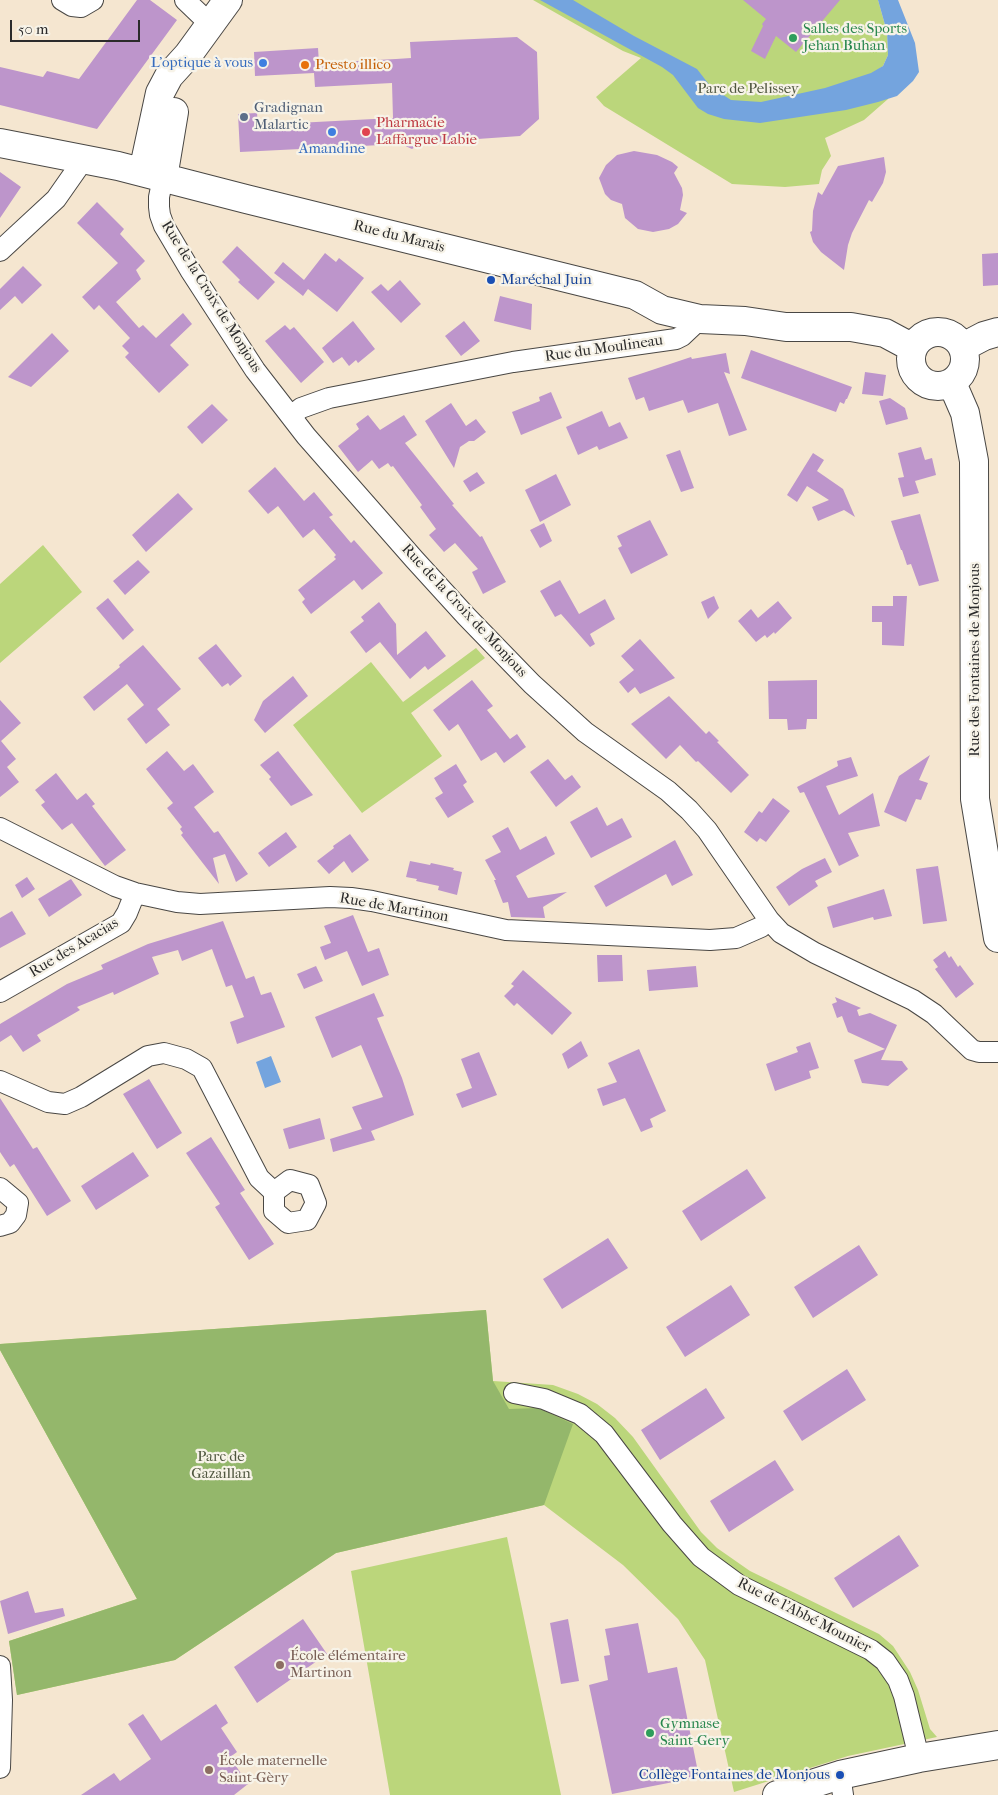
<!DOCTYPE html>
<meta charset="utf-8">
<style>
body{margin:0}
#map{position:relative;width:998px;height:1795px;overflow:hidden;background:#f5e6d0;font-family:"IM FELL French Canon",serif}
canvas{display:block}
.scale{position:absolute;left:10px;top:20px;width:130px;height:22px;box-sizing:border-box;border:2px solid #2b2b2b;border-top:0;padding-left:6px;font-size:15px;line-height:18px;white-space:nowrap;color:#2b2b2b;-webkit-text-stroke:4px #f7f3e8;paint-order:stroke}
</style>
<div id="map">
<canvas width="998" height="1795"></canvas>
<div class="scale">50 m</div>
</div>
<script>
const ctx = document.querySelector('canvas').getContext('2d');
ctx.lineJoin = 'round';
function fill(path, color) { ctx.fillStyle = color; ctx.fill(path, 'evenodd'); }
const toPath = rows => new Path2D(rows.map(r => 'M' + r).join(''));
function stroke(path, color, width, dash) { ctx.strokeStyle = color; ctx.lineWidth = width; ctx.lineCap = dash ? 'butt' : 'round'; ctx.setLineDash(dash || []); ctx.stroke(path); }
function write(font, color, halo, rows, align = 'center') {
  ctx.font = font + ' "IM FELL French Canon",serif'; ctx.lineWidth = 4.5; ctx.setLineDash([]); ctx.textBaseline = 'middle'; ctx.strokeStyle = halo; ctx.fillStyle = color; for (const [text, x, y, turn = 0] of rows) {
    ctx.save(); ctx.translate(x, y); ctx.rotate((+turn || 0) * Math.PI / 180); ctx.textAlign = isNaN(turn) ? turn : align; if (halo) ctx.strokeText(text, 0, 0); ctx.fillText(text, 0, 0); ctx.restore();
  }
}
fill(toPath([
 [533,0,878,0,887,32,888,55,883,66,879,69,888,99,864,120,825,138,831,156,822,170,819,184,785,187,732,184,604,106,596,97,641,58,623,51],
 [43,545,82,592,0,663,0,584],
 [476,648,485,658,411,713,442,756,362,813,293,725,371,662,403,702],
 [486,1310,493,1381,553,1385,578,1394,597,1404,615,1418,633,1437,701,1532,717,1548,750,1571,879,1634,893,1646,910,1672,918,1690,930,1729,937,1737,848,1756,734,1792,705,1660,678,1619,623,1565,544,1505,336,1553,175,1660,17,1695,9,1641,137,1599,0,1350,0,1344],
 [507,1537,561,1795,390,1795,351,1571]
]), '#bbd67b');
fill(toPath([
 [486,1310,493,1381,509,1409,538,1408,573,1424,544,1505,336,1553,175,1660,17,1695,9,1641,137,1599,0,1350,0,1344]
]), '#94b76b');
fill(toPath([
 [540,0,573,0,634,36,697,69,711,87,731,100,761,102,825,88,871,73,883,66,888,55,887,32,878,0,898,0,915,43,919,72,913,81,897,96,878,102,846,110,760,123,724,119,708,114,698,108,673,75,662,67],
 [271,1056,281,1082,265,1088,256,1062]
]), '#74a4de');
fill(toPath([
 [137,0,150,0,177,20,97,129,0,105,0,67,43,77,47,71,79,79],
 [743,0,840,0,796,52,776,36,765,59,751,51,763,26,762,24,766,19],
 [517,37,537,52,539,119,520,136,421,143,412,149,401,144,240,152,238,114,257,113,258,125,393,118,392,83,315,87,314,73,255,76,254,52,318,48,319,63,396,59,411,58,410,42],
 [634,151,657,155,672,162,678,167,674,173,682,188,683,195,680,210,687,213,678,224,669,229,653,232,638,229,625,218,622,204,611,200,605,194,599,178,606,165,617,155],
 [884,157,886,172,883,183,872,202,869,200,852,233,848,245,844,270,821,252,813,242,810,232,812,231,813,211,818,192,822,195,838,166],
 [0,172,21,187,0,218],
 [97,202,124,229,120,234,145,261,136,270,141,279,116,302,139,328,143,325,156,338,183,313,192,324,170,345,189,365,159,393,125,357,129,353,122,346,130,338,99,305,94,310,82,297,118,263,77,223],
 [237,246,275,282,258,300,238,282,240,280,222,262],
 [325,253,336,262,339,258,364,278,337,312,308,289,303,296,274,273,283,262,304,280],
 [998,253,998,285,983,286,982,254],
 [23,266,42,285,22,304,15,296,0,310,0,289],
 [400,280,421,304,401,323,371,292,381,284,388,291],
 [500,296,532,304,531,330,494,321],
 [353,321,375,349,358,363,356,360,349,366,342,357,333,363,322,348],
 [464,321,480,341,461,356,445,336],
 [285,325,290,330,294,327,324,362,301,383,265,341],
 [52,333,69,351,31,387,8,377],
 [751,350,852,387,847,399,846,399,844,404,840,402,836,412,741,378],
 [726,353,730,374,724,372,747,430,729,436,718,403,688,413,683,400,649,411,644,397,636,400,628,378,691,357,692,359],
 [865,372,886,375,883,396,862,394],
 [551,392,562,418,521,435,512,412,540,401,539,397],
 [890,398,905,408,908,419,886,425,879,401],
 [451,403,466,426,476,419,486,432,474,441,469,441,460,447,454,468,425,421],
 [212,404,228,420,202,444,187,427],
 [602,411,609,427,620,422,628,438,599,450,597,446,578,455,566,427],
 [368,415,380,430,404,415,417,435,405,443,454,504,452,505,480,537,482,536,506,582,483,594,472,572,478,569,455,543,444,552,429,535,436,529,420,507,422,505,393,466,391,467,388,463,379,469,372,460,358,472,338,446,359,429,356,424],
 [921,447,925,460,932,458,936,475,915,481,919,493,903,497,898,478,904,477,898,453],
 [680,450,694,488,681,492,666,455],
 [813,453,824,460,817,471,843,489,855,517,844,510,818,521,812,507,829,500,807,486,797,502,787,495],
 [275,467,304,501,314,492,333,515,329,517,351,543,354,540,383,573,362,590,354,580,311,614,302,602,305,599,298,590,336,559,334,557,336,555,314,529,303,538,278,506,268,514,248,491],
 [477,472,485,483,470,492,463,481],
 [556,474,571,505,540,522,525,490],
 [178,493,193,509,146,552,132,535],
 [920,514,939,581,919,586,911,564,907,565,902,550,901,550,891,521],
 [650,520,668,555,631,574,618,548,622,546,617,536],
 [544,523,552,541,540,548,530,530],
 [138,560,150,572,125,595,113,581],
 [560,580,579,614,605,599,615,619,590,634,595,644,590,647,561,614,555,617,540,591],
 [714,596,719,608,708,619,701,602],
 [893,596,907,596,904,646,882,645,882,622,872,622,872,606,893,606],
 [108,598,134,630,123,640,96,608],
 [778,601,792,618,775,634,774,632,767,638,765,635,756,642,738,621,751,609,758,618],
 [379,602,396,624,397,655,426,631,446,656,428,670,425,666,410,679,380,642,366,653,350,632,364,621,361,617],
 [640,639,675,678,640,694,635,687,628,693,619,682,634,670,621,656],
 [216,644,242,676,230,686,228,683,222,687,198,658],
 [143,645,181,689,157,709,170,725,146,744,127,719,144,705,127,684,94,711,83,697,120,667,119,665],
 [293,676,308,696,265,733,254,720,263,701],
 [472,680,493,706,487,710,510,739,517,734,526,747,504,763,496,752,481,761,458,724,449,731,433,710],
 [817,680,817,719,807,719,806,729,788,730,787,719,769,719,768,681],
 [669,696,706,734,709,731,719,741,717,742,749,775,731,793,698,761,696,762,680,745,666,759,631,724],
 [0,700,21,723,1,741,16,759,7,767,19,782,0,797],
 [167,751,184,771,193,764,214,792,194,807,214,833,218,831,248,874,236,882,225,854,213,858,219,884,181,835,183,833,180,829,182,827,167,808,173,803,146,769],
 [278,751,313,795,291,806,269,779,271,777,260,765],
 [930,755,919,780,928,783,921,800,916,799,906,822,884,812,899,776],
 [851,757,858,776,826,786,839,815,873,793,880,826,848,833,859,856,839,866,804,792,800,793,797,787,838,766,837,761],
 [548,759,565,780,572,775,581,787,556,807,530,772],
 [456,764,467,782,463,785,474,802,448,818,435,798,443,793,434,778],
 [56,773,77,800,86,793,95,804,92,806,126,850,105,866,72,823,62,830,41,805,45,802,35,790],
 [773,798,790,811,766,842,760,838,757,842,744,832,759,811,762,813],
 [597,807,607,826,622,818,632,837,591,858,570,822],
 [508,827,520,850,546,836,555,854,516,876,528,898,567,892,543,907,545,918,511,917,508,902,503,903,494,880,496,880,485,860,501,852,492,836],
 [286,832,297,847,269,867,258,853],
 [350,834,369,860,352,873,344,861,329,874,317,861,334,848,333,846],
 [675,840,693,875,672,886,666,874,606,907,594,886],
 [825,858,832,872,815,881,818,886,789,906,776,887,802,869],
 [410,861,430,865,431,863,454,868,453,870,462,872,457,895,438,890,439,886,416,881,417,879,406,877],
 [938,866,947,921,923,924,916,869],
 [27,877,35,889,22,898,15,885],
 [71,879,82,895,49,917,38,899],
 [884,889,892,916,874,920,873,917,833,928,827,907],
 [12,911,26,934,0,948,0,918],
 [353,915,368,952,379,948,389,975,362,986,347,951,325,960,320,947,331,943,324,926],
 [223,921,246,979,254,976,261,995,271,992,285,1027,237,1044,230,1022,244,1017,232,985,226,987,212,949,182,961,178,950,152,957,159,974,114,995,113,992,77,1007,80,1010,37,1035,41,1041,23,1052,11,1035,0,1042,0,1024,67,984,103,969,101,965,148,944],
 [945,951,949,958,951,956,958,967,960,965,974,984,956,998,935,969,938,967,933,960],
 [597,955,622,955,623,981,598,982],
 [316,966,323,981,304,989,297,974],
 [696,966,698,987,649,991,647,970],
 [523,970,572,1013,552,1035,517,1003,514,1006,504,996,514,986,511,984],
 [374,993,384,1016,377,1018,402,1078,414,1115,371,1131,375,1140,333,1152,330,1139,362,1129,352,1107,383,1097,361,1045,332,1058,315,1017],
 [835,997,861,1008,857,1010,859,1016,870,1013,897,1025,881,1060,902,1061,908,1069,888,1086,862,1083,854,1060,885,1049,848,1032,842,1016,837,1018,832,1004,837,1002],
 [581,1041,588,1056,568,1069,562,1054],
 [810,1042,819,1068,809,1071,811,1078,775,1091,766,1064,798,1052,796,1047],
 [639,1049,666,1111,650,1119,653,1127,641,1132,625,1098,603,1106,597,1089,617,1082,608,1063],
 [479,1052,497,1095,462,1108,456,1094,472,1088,461,1059],
 [149,1079,182,1133,157,1149,123,1094],
 [0,1098,33,1149,37,1147,71,1201,47,1216,14,1164,10,1167,0,1152],
 [320,1118,325,1139,289,1149,283,1129],
 [211,1137,245,1190,240,1193,274,1244,249,1260,215,1207,220,1204,186,1153],
 [133,1152,149,1176,96,1210,81,1186],
 [747,1169,766,1198,701,1241,682,1211],
 [608,1238,628,1268,562,1309,543,1279],
 [859,1245,878,1275,813,1318,794,1287],
 [731,1285,750,1315,685,1357,666,1327],
 [847,1369,866,1400,802,1441,783,1411],
 [706,1388,725,1418,660,1460,641,1430],
 [775,1460,794,1490,729,1532,710,1501],
 [899,1535,919,1566,853,1608,834,1578],
 [28,1591,35,1613,63,1608,65,1616,8,1634,0,1601],
 [303,1619,327,1654,257,1703,234,1667],
 [568,1619,579,1681,561,1684,550,1623],
 [638,1623,648,1673,677,1667,699,1777,612,1794,589,1685,608,1680,604,1656,610,1655,605,1629],
 [216,1704,228,1723,221,1728,237,1752,230,1757,248,1784,234,1795,81,1795,114,1773,120,1781,151,1759,128,1724,143,1714,161,1741]
]), '#bd95cb');
const street = toPath([
 [62,0,72,6,81,7,93,0],
 [185,0,210,24],
 [163,178,159,197,159,207,160,215,164,226,190,270,255,370,306,436,414,559,466,616,532,684,585,732,668,791,689,810,707,830,769,920,781,933,815,953,913,1000,934,1014,972,1050,979,1052,998,1052],
 [0,251,56,199,84,159],
 [291,416,301,408,329,398,513,362,676,339,682,336,700,319],
 [0,828,115,886,135,893,177,902,200,904,330,897,351,898,372,901,506,930,710,940,736,938,761,927,769,920],
 [0,992,121,923,127,913,135,893],
 [0,1081,48,1102,65,1104,81,1097,148,1056,164,1053,186,1059,202,1068,259,1178,274,1192,274,1211,288,1223,307,1220,316,1203,309,1185,290,1180,274,1192],
 [0,1188,18,1203,16,1215,10,1223,0,1226],
 [514,1393,544,1399,580,1414,604,1434,672,1524,701,1557,739,1585,871,1650,885,1661,898,1680,904,1696,919,1758],
 [0,1666,2,1700,0,1768],
 [840,1775,843,1795]
]);
const secondary = toPath([
 [0,143,118,166,246,199,635,295,662,310,700,319,745,321,786,327,851,327,885,333,913,348],
 [143,172,160,93,169,76,188,55,228,0],
 [163,178,174,112],
 '911 359a27 27 0 1 1 54 0a27 27 0 1 1-54 0Z',
 [963,347,984,336,998,332],
 [952,383,965,413,974,461,975,799,998,938],
 [777,1795,840,1775,919,1758,998,1745]
]);
stroke(street, '#494744', 22);
stroke(secondary, '#494744', 30);
stroke(street, '#fff', 20);
stroke(secondary, '#fff', 28);
for (const [x, y, r, color] of [
 [793,38,5,"#2e9e5b"],
 [263,63,5,"#3f7fe0"],
 [305,65,5,"#e8710a"],
 [244,117,5,"#5c6f8a"],
 [332,132,5,"#3f7fe0"],
 [366,132,5,"#e0444e"],
 [491,280,5,"#1a4fb4"],
 [280,1665,5,"#8d6e63"],
 [650,1733,5,"#2e9e5b"],
 [209,1770,5,"#8d6e63"],
 [840,1775,5,"#1a4fb4"]
]) { const dot = new Path2D(); dot.arc(x, y, r, 0, 2 * Math.PI); ctx.fillStyle = color; ctx.fill(dot); stroke(dot, '#f7f3e8', 2); }
write('15px', '#27864d', '#f7f3e8', [
 ["Salles des Sports",803,29],
 ["Jehan Buhan",803,46],
 ["Gymnase",660,1724],
 ["Saint-Gery",660,1741]
], 'left');
write('15px', '#366cbe', '#f7f3e8', [
 ["L'optique à vous",253,63],
 ["Amandine",332,149,"center"]
], 'right');
write('15px', '#c56008', '#f7f3e8', [
 ["Presto illico",315,65]
], 'left');
write('15px', '#4f563f', '#f7f3e8', [
 ["Parc de Pelissey",748,89],
 ["Parc de",221,1457],
 ["Gazaillan",221,1474]
]);
write('15px', '#4e5e75', '#f7f3e8', [
 ["Gradignan",254,108],
 ["Malartic",254,125]
], 'left');
write('15px', '#be3a42', '#f7f3e8', [
 ["Pharmacie",376,123],
 ["Laffargue Labie",376,140]
], 'left');
write('15px', '#2b2b2b', '#f7f3e8', [
 ["Rue du Marais",399,237,14],
 ["Rue de la Croix de Monjous",211,297,58],
 ["Rue du Moulineau",604,349,-8],
 ["Rue de la Croix de Monjous",464,611,47],
 ["Rue des Fontaines de Monjous",975,660,-90],
 ["Rue de Martinon",394,908,10],
 ["Rue des Acacias",74,948,-31],
 ["Rue de l'Abbé Mounier",804,1616,27]
]);
write('15px', '#164399', '#f7f3e8', [
 ["Maréchal Juin",501,280],
 ["Collège Fontaines de Monjous",830,1775,"right"]
], 'left');
write('15px', '#785e54', '#f7f3e8', [
 ["École élémentaire",290,1656],
 ["Martinon",290,1673],
 ["École maternelle",219,1761],
 ["Saint-Gèry",219,1778]
], 'left');
</script>
